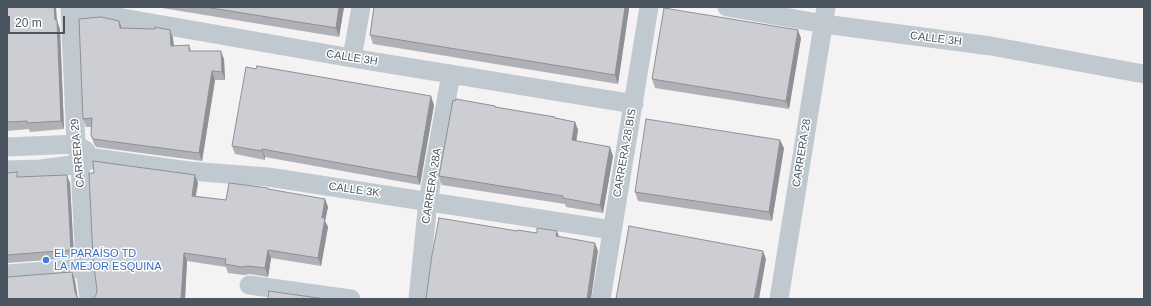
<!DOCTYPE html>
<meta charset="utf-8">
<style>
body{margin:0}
#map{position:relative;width:1151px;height:306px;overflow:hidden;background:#f4f2f2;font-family:Helvetica,sans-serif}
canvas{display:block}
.frame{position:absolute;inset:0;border:8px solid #4a555f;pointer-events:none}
.scale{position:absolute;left:8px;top:16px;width:57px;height:18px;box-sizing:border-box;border:2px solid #4a555f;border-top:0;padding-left:5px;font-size:12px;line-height:14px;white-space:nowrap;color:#4a555f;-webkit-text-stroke:3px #fff;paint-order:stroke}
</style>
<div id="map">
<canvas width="1151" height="306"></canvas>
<div class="frame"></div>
<div class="scale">20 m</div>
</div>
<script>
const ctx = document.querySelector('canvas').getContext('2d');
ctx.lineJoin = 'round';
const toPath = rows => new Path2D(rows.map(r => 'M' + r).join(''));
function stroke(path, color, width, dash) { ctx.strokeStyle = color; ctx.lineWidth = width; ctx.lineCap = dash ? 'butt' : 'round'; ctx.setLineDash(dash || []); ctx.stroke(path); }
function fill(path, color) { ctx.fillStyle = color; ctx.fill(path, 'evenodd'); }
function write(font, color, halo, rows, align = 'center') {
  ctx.font = font + ' Helvetica,sans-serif'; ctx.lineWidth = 3; ctx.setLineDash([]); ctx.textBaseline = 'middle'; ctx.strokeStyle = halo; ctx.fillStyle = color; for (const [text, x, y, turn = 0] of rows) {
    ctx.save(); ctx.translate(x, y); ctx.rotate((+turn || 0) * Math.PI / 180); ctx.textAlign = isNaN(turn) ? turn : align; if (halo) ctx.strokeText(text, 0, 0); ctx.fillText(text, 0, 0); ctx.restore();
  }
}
stroke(toPath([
 [70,7,76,144,80,164,85,268,89,299],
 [727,7,824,24,991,46,1144,74],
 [71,9,352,58,634,104],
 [352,58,361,7],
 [7,147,76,144,86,151],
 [7,170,40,169,80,164,95,158,189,171,268,177,612,230],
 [7,274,85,268],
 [249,285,351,299],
 [418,299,428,201,451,74],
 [601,299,649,7],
 [779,299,826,7]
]), '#c1c9d0', 19);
fill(toPath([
 [7,7,57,21,60,29,64,129,30,132,29,129,7,131],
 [156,7,344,7,339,37],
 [374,7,629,7,629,9,618,84,373,44,370,35],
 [119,21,122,28,173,38,174,46,189,45,191,51,224,59,225,80,215,80,202,161,96,147,94,144,91,135,91,127,86,127,83,119],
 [801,38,789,109,655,88,652,79],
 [434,105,420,185,265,157,265,160,235,154,232,146],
 [495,106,496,107,575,122,578,130,576,141,613,156,603,213,566,207,565,204,442,185,439,176],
 [784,148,772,221,638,201,635,192],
 [7,173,18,177,70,183,74,258,7,263],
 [198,183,196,196,226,200,269,190,325,199,328,207,325,221,328,227,321,266,271,258,268,277,250,274,244,275,228,273,226,267,187,261,185,299,93,299]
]), '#afb1b6');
fill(toPath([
 [54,7,56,7,57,21,60,29,64,129,61,121],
 [339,7,344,7,339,37,336,28],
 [625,7,629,7,629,9,618,84,615,75],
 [119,21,122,29,120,28],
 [170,30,173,38,174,54,171,46],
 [798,30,801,38,789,109,786,101],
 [221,51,224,59,225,80,222,72],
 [212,71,215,80,202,161,199,153],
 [431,96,434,105,420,185,417,177],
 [575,122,578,130,575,149,572,140],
 [780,140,784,148,772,221,769,212],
 [610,147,613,156,603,213,600,205],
 [262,149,265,157,265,160,262,151],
 [67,175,70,183,74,258,71,250],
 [195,175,198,183,194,204,192,196],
 [325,199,328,207,325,221,328,227,321,266,318,258,322,218],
 [557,231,560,239,556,236],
 [595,243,598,251,591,299,587,299],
 [268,250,271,258,268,277,265,268],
 [763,251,766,259,759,299,754,299],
 [184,253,187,261,185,299,181,299],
 [72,272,75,280,78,299,75,292]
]), '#8f9094');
const building = toPath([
 [7,7,54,7,55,20,57,20,61,121,27,123,27,121,7,122,7,7],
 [205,7,339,7,336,28,205,7],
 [374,7,625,7,615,75,370,35,374,7],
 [664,8,798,30,786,101,652,79,664,8],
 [101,17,119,21,120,28,155,29,155,27,170,30,171,46,189,45,189,51,221,51,222,72,212,71,199,153,93,139,91,135,92,118,83,119,79,19,101,17],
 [257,66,431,96,417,177,262,149,262,151,232,146,246,67,256,69,257,66],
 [456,99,495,106,495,107,555,117,555,118,575,122,572,140,610,147,600,205,563,198,563,196,439,176,453,100,455,101,456,99],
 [646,119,780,140,769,212,635,192,646,119],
 [93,161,195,175,192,196,226,200,229,183,268,188,268,189,325,199,322,218,325,218,318,258,268,250,265,268,248,266,241,267,225,264,226,259,184,253,181,299,93,299,96,295,97,290,93,259,89,173,94,173,93,161],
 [17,172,17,177,67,175,71,250,7,255,7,173,17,172],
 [439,218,517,231,517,230,537,233,537,228,557,231,556,236,595,243,587,299,426,299,432,255,439,218],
 [629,226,763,251,754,299,616,299,629,226],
 [72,272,75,292,77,297,79,299,7,299,7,277,72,272],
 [269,291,325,299,268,299,269,291]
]);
fill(building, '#ccced4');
stroke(building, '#8f9094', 1);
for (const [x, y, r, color] of [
 [46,260,4,"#3f7fe0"]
]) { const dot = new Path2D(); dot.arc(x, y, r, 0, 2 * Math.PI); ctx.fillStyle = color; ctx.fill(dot); stroke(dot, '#fff', 1.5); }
write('11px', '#4a555f', '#fff', [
 ["CALLE 3H",936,39,7],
 ["CALLE 3H",352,58,9],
 ["CARRERA 29",78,153,-95],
 ["CARRERA 28 BIS",625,153,-80],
 ["CARRERA 28",802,153,-81],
 ["CARRERA 28A",432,186,-81],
 ["CALLE 3K",354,190,8]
]);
write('11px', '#366cbe', '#fff', [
 ["EL PARAÍSO TD",54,254],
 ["LA MEJOR ESQUINA",54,267]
], 'left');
</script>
